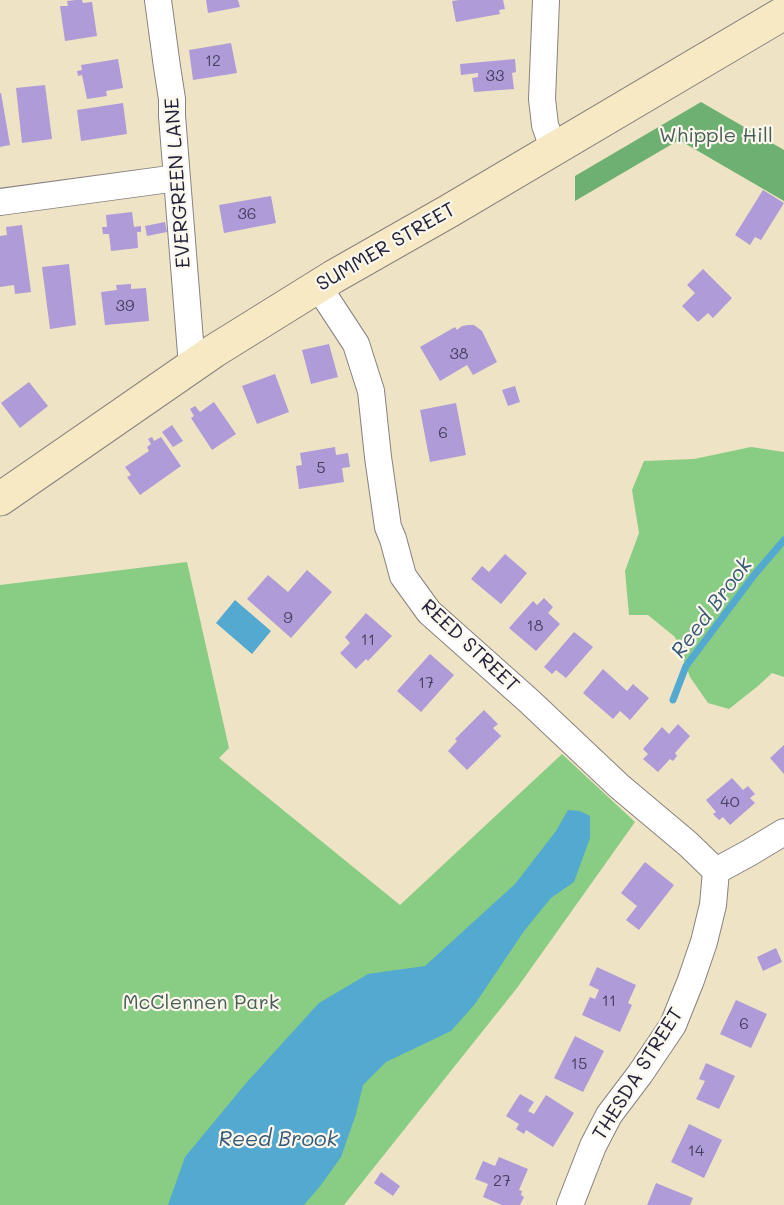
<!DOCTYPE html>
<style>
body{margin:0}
canvas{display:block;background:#eee3c4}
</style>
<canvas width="784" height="1205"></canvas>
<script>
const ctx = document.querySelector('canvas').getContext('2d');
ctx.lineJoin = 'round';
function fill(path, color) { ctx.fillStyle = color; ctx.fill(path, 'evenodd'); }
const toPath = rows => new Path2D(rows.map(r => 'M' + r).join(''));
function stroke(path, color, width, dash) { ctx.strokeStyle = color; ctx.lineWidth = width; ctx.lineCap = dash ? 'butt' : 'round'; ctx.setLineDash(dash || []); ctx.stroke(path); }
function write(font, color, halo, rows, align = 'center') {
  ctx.font = font + ' Mali,sans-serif'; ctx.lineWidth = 4.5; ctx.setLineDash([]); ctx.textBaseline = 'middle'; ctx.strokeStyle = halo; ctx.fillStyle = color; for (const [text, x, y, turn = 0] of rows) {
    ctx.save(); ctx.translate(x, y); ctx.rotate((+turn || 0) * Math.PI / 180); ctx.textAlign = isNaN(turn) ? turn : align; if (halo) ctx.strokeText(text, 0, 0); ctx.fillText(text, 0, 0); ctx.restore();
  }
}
fill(toPath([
 [751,447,784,452,784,677,772,673,758,686,729,709,708,703,690,677,675,637,648,615,629,615,625,571,639,533,632,490,644,461,694,459],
 [187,562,229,748,219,758,400,905,562,754,635,822,517,988,344,1205,0,1205,0,585]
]), '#89cc84');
fill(toPath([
 [701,102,784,150,784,201,679,140,575,201,575,176]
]), '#6eb072');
fill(toPath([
 [235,600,271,631,252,654,216,623],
 [568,810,580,811,590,816,590,838,574,882,551,898,524,931,475,1004,451,1031,386,1062,363,1085,356,1114,341,1157,321,1185,304,1205,168,1205,185,1157,247,1082,319,1003,368,974,425,966,515,884,556,831]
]), '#53a9cf');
stroke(toPath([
 [673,700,686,666,755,574,784,540]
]), '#53a9cf', 7);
fill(toPath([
 [76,0,82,0,83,3,92,2,97,36,65,41,60,6,68,6,67,1],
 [206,0,238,0,240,7,208,13],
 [459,0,503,0,505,9,499,10,500,14,456,22,452,1],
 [231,43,237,73,193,80,189,50],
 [118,59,123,88,106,91,107,96,87,99,82,75,78,76,77,71,82,70,81,65],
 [515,59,516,72,512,73,514,89,474,92,472,78,478,77,478,73,461,75,460,64],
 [45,85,52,139,22,143,16,88],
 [0,93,1,93,10,145,0,147],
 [123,103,127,134,81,141,77,110],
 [763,190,784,203,761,240,755,237,750,245,735,235],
 [271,196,276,223,224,233,219,205],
 [132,212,134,227,141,226,141,232,137,232,138,248,111,251,109,234,103,234,102,227,107,227,106,215],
 [165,222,167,232,147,236,145,226],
 [22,225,31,292,15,294,14,285,0,287,0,236,7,235,6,227],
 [69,264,76,325,50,329,42,267],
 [703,269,732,298,713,318,708,313,698,322,682,306,695,293,687,285],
 [131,284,131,289,146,288,149,321,105,325,101,292,117,290,116,285],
 [468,325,474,325,482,331,497,362,473,375,467,365,440,381,420,347,455,327,457,330,462,326],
 [329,344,338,377,311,384,302,350],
 [275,374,289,412,257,424,242,386],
 [29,382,48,406,20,428,1,403],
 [515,386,520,402,508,406,502,390],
 [214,402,236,434,212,450,191,418,194,416,190,409,195,406,200,412],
 [456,403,466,455,430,462,420,410],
 [172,425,183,441,173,447,162,432],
 [152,437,154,441,161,437,181,466,140,495,127,477,131,475,125,467,149,451,147,447,151,444,148,439],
 [335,447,336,455,348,453,350,467,342,468,344,482,299,489,296,466,302,465,300,453],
 [505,554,527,573,501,604,471,579,482,566,489,572],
 [307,570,332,592,291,638,247,599,268,575,288,592],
 [544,598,553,607,548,613,560,624,536,651,509,628,533,601,537,605],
 [366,613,392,636,368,661,366,659,356,669,340,653,350,643,345,637],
 [574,632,593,647,566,678,556,670,552,674,544,667],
 [430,654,454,675,421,712,397,691],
 [603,669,627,691,633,684,649,698,630,720,620,711,613,719,583,693],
 [484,710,498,724,493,728,501,736,467,770,448,751,457,741,455,739],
 [678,724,690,736,675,753,677,756,673,761,670,759,658,772,643,759,648,754,643,749,662,727,669,734],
 [784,745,784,774,770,758],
 [732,778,743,790,748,786,755,794,750,798,755,803,730,825,723,817,719,820,713,814,716,812,706,800],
 [645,862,674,885,639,930,626,920,637,906,621,893],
 [776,948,782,962,763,971,757,957],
 [597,967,636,985,628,1003,632,1005,620,1032,582,1015,590,997,595,999,599,990,589,985],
 [736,1000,767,1014,751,1048,720,1034],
 [575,1036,604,1051,583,1092,554,1078],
 [706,1063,735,1076,719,1109,696,1099,705,1081,699,1079],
 [520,1094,534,1102,528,1111,534,1114,546,1095,574,1113,553,1147,526,1130,524,1134,516,1129,519,1124,506,1116],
 [689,1124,722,1140,704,1178,671,1162],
 [499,1157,528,1169,519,1190,522,1191,521,1195,524,1197,520,1205,502,1205,483,1197,488,1184,475,1179,483,1161,495,1166],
 [381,1172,400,1186,393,1196,374,1183],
 [656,1183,693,1198,690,1205,647,1205]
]), '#af9bd7');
const street = toPath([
 [158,0,167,67,172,99,172,116,192,366],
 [546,0,542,99,545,125,553,148],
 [0,202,177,178],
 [318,286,356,344,371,391,378,457,388,527,393,539,403,576,429,612,529,701,619,786,688,844,716,871],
 [716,871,749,853,784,832],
 [570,1205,593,1146,609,1115,640,1074,673,1025,691,980,704,942,713,905,716,871]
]);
const secondary = toPath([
 [0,499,214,351,333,277,449,211,784,13]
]);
stroke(street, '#888280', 28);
stroke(secondary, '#888280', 35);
stroke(street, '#fff', 26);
stroke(secondary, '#f6e9c3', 33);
write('16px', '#454062', null, [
 ["12",213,61],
 ["33",495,76],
 ["36",247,214],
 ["39",125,306],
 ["38",459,354],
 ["6",443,433],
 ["5",321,468],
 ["9",288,618],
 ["18",535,626],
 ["11",368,640],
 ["17",426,683],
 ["40",730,802],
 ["11",609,1001],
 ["6",744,1024],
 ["15",579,1064],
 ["14",696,1151],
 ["27",502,1181]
]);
write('20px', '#465e55', '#fbf7ec', [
 ["Whipple Hill",716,136],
 ["McClennen Park",201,1003]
]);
write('20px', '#22223b', '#fbf7ec', [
 ["EVERGREEN LANE",178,183,-94],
 ["SUMMER STREET",386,247,-30],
 ["REED STREET",470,646,43],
 ["THESDA STREET",638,1074,-58]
]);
write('italic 21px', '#365876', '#fbf7ec', [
 ["Reed Brook",712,608,-53],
 ["Reed Brook",278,1140]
]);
</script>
